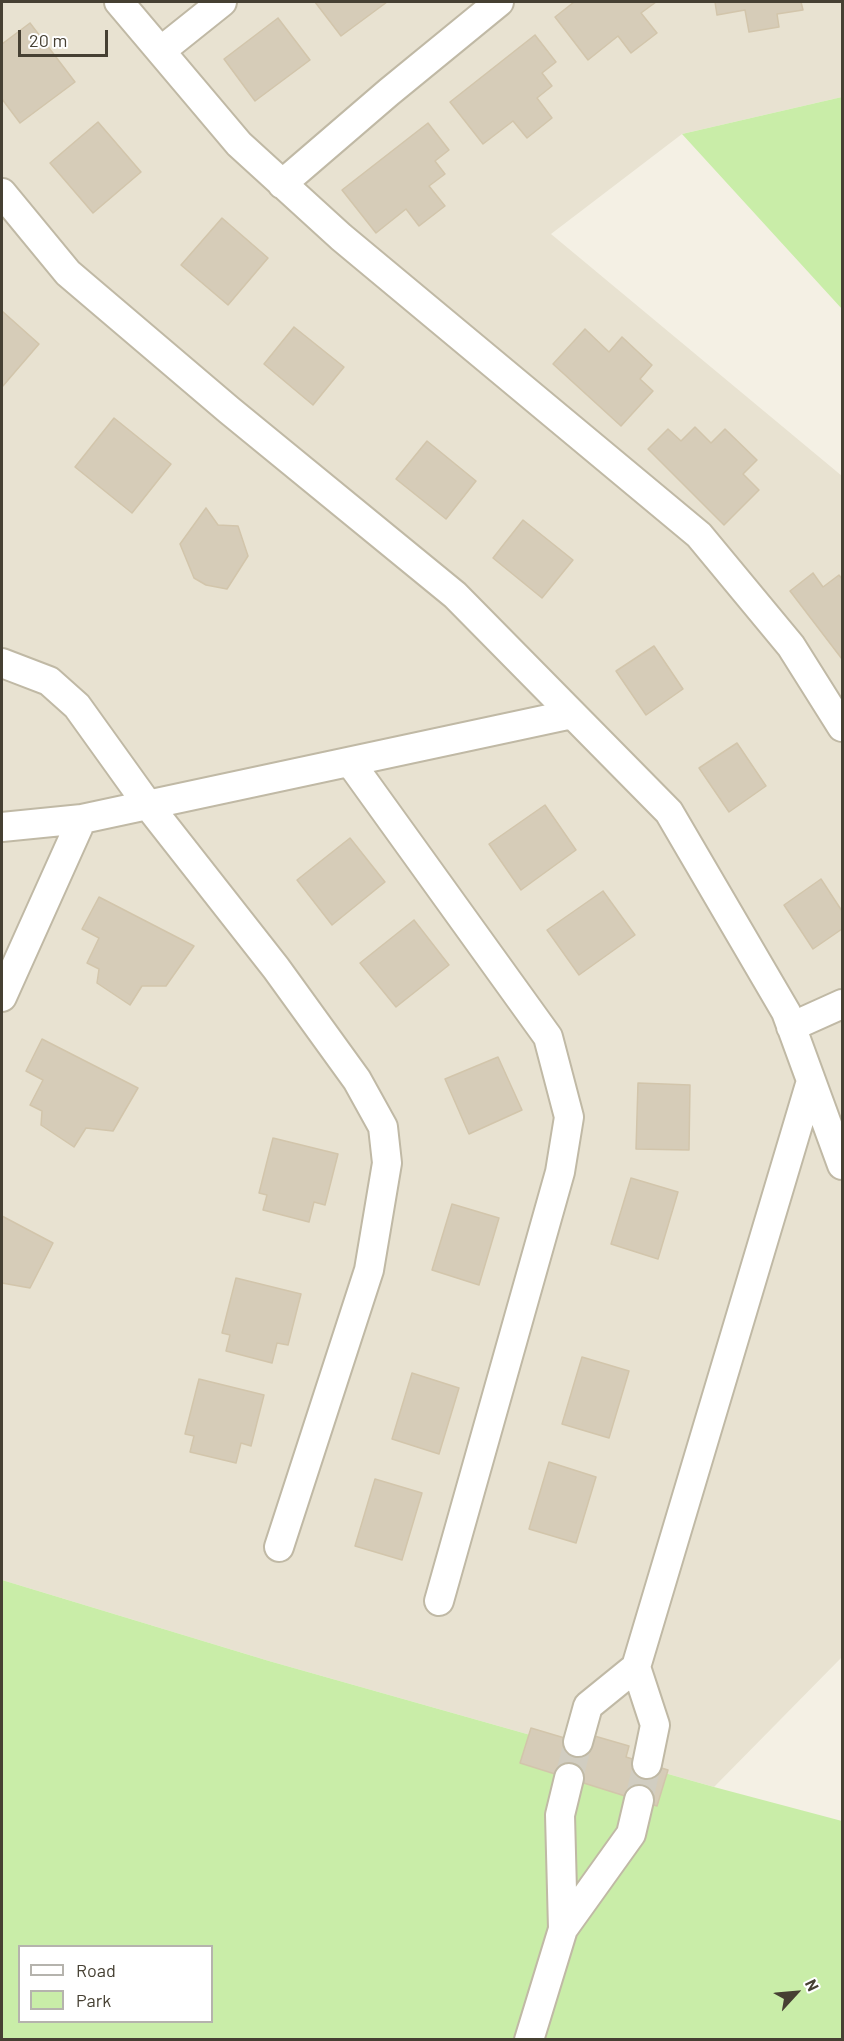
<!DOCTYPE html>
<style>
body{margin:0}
#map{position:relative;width:844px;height:2041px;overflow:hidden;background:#f4f0e4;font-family:Barlow,sans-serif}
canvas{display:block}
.frame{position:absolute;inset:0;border:3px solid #464033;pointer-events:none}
.legend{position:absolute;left:18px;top:1945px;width:195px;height:78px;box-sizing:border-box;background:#fff;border:2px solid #b5b3ad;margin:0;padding:8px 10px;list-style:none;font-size:18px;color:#464033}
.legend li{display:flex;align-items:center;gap:12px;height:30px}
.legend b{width:30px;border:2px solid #b5b3ad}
.north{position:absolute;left:766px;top:1963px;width:60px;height:60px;-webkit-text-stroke:4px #fff;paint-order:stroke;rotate:64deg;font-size:16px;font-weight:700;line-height:24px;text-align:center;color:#464033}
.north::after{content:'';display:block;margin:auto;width:21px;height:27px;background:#464033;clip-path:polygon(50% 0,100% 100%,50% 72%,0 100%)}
.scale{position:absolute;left:18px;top:30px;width:90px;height:27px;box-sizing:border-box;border:3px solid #464033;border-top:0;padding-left:8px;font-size:18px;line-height:21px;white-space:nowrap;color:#464033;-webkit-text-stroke:4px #fff;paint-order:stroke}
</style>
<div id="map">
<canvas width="844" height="2041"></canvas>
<div class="frame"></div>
<ul class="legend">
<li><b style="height:8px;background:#fff"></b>Road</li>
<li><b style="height:16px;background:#c9eda8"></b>Park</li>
</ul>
<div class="north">N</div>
<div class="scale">20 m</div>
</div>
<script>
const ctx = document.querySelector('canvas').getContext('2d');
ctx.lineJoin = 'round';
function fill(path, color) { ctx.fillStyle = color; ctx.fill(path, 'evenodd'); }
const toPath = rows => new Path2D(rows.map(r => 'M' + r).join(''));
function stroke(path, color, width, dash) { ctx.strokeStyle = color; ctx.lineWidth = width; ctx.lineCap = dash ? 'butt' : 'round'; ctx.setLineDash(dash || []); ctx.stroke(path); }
fill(toPath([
 [2,2,842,2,842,97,682,134,551,234,842,476,842,1657,714,1787,269,1661,2,1580]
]), '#e8e2d1');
fill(toPath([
 [842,97,842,309,682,134],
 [2,1580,269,1661,714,1787,842,1821,842,2039,2,2039],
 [20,1946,212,1946,212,2022,20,2022]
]), '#c9eda8');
const building = toPath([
 [315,2,387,2,341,36,315,2],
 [574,2,656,2,641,13,657,33,631,53,618,36,588,60,555,17,574,2],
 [715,2,801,2,803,10,777,14,779,27,749,32,745,10,717,15,715,2],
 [278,18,310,60,255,101,224,59,278,18],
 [30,23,75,82,20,123,2,99,2,44,30,23],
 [535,35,556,62,542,73,552,86,537,98,552,118,527,138,513,121,483,144,450,102,535,35],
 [98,122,141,172,93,213,50,163,98,122],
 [428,123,449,150,435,161,445,174,429,186,445,206,419,226,406,209,376,233,342,190,428,123],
 [222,218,268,258,228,305,181,265,222,218],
 [2,311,39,344,2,387,2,311],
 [294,327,344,367,313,405,264,364,294,327],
 [585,329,609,352,622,337,652,365,640,379,653,391,621,426,553,364,585,329],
 [114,418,171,464,132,513,75,467,114,418],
 [695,427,711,443,725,429,757,460,743,474,759,490,724,525,648,449,668,429,681,441,695,427],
 [427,441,476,481,446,519,396,479,427,441],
 [206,508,218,525,238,526,248,556,227,589,206,585,194,578,180,544,206,508],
 [523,520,573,560,542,598,493,558,523,520],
 [813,573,823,587,839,575,842,579,842,659,790,591,813,573],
 [654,646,683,689,646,715,616,671,654,646],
 [737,743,766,786,729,812,699,768,737,743],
 [545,805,576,850,521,890,489,844,545,805],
 [350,838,385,882,332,925,297,880,350,838],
 [821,879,842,911,842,929,813,949,784,905,821,879],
 [603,891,635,935,579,975,547,930,603,891],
 [99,897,194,946,166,986,142,986,130,1005,97,983,99,969,87,963,99,938,82,929,99,897],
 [414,920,449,965,396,1007,360,963,414,920],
 [42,1039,138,1088,113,1131,86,1128,74,1147,41,1125,42,1111,30,1105,43,1080,26,1071,42,1039],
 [498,1057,522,1110,469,1134,445,1079,498,1057],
 [638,1083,690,1085,689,1150,636,1149,638,1083],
 [273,1138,338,1154,325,1205,314,1202,309,1222,263,1210,267,1195,259,1193,273,1138],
 [631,1178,678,1192,658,1259,611,1244,631,1178],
 [452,1204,499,1218,479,1285,432,1270,452,1204],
 [2,1216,53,1243,30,1288,2,1283,2,1216],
 [236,1278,301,1294,288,1345,277,1343,272,1363,226,1351,230,1335,222,1333,236,1278],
 [582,1357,629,1371,609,1438,562,1424,582,1357],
 [412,1373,459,1388,439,1454,392,1439,412,1373],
 [199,1379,264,1395,251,1446,241,1443,236,1463,190,1452,194,1436,185,1434,199,1379],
 [549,1462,596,1477,576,1543,529,1529,549,1462],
 [375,1479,422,1493,402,1560,355,1546,375,1479],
 [531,1728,588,1745,591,1735,629,1746,626,1757,668,1770,657,1806,520,1763,531,1728]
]);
fill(building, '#d6ccb8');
stroke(building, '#d2c5ab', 1.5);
stroke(toPath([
 [569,1778,578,1742],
 [639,1800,647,1764]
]), '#d1cdc1', 28, [28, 14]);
const street = toPath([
 [119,2,239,144,341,237,699,535,791,646,842,727],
 [162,50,222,2],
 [282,184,389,92,499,2],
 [2,193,68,273,229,410,455,595,669,812,786,1012,842,1165],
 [2,663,49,681,77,706,148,805,276,968,357,1080,383,1127,387,1163,369,1270,279,1547],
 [350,762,548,1037,569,1117,560,1172,439,1601],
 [2,827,82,819,572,714],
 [2,997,82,819],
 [791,1027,842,1004],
 [578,1742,588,1706,636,1667],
 [647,1764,655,1725,636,1667,811,1081],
 [563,1929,631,1834,639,1800],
 [529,2040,563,1929,560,1815,569,1778]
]);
stroke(street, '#c0b9a5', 32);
stroke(street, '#fff', 28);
</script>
